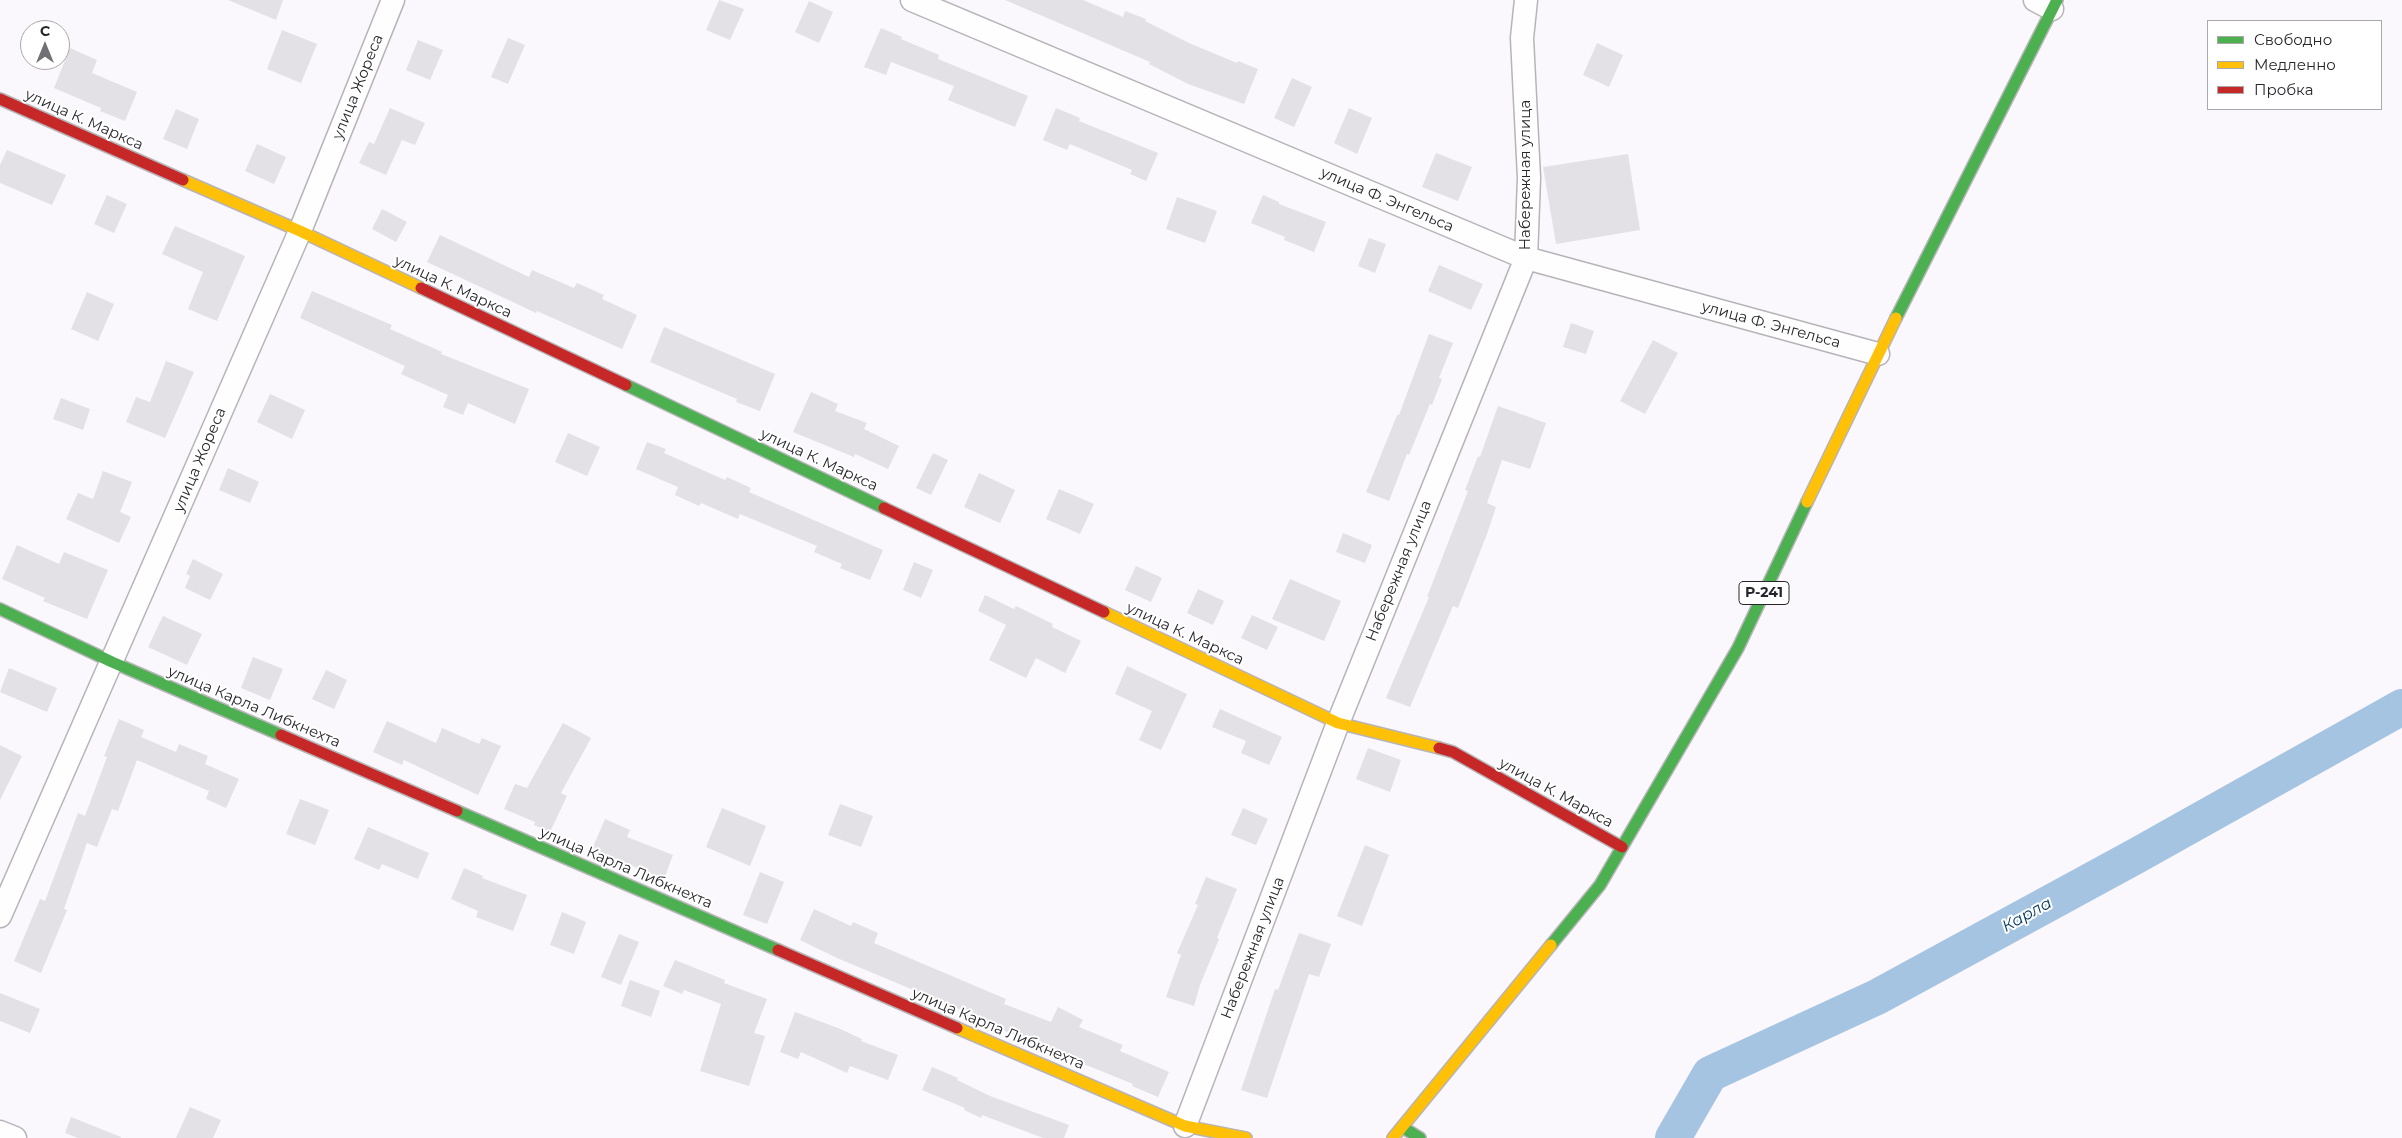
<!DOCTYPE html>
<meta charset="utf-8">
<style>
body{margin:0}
#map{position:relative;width:2402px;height:1138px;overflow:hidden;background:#faf8fd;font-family:Montserrat,sans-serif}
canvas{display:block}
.legend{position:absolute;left:2207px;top:20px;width:175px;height:90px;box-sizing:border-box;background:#fff;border:1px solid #a9a8ab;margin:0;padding:6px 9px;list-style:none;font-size:15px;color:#28262c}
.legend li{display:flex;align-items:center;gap:10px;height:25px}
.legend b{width:25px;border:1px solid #a9a8ab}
.north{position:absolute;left:20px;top:20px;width:50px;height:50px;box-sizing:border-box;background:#fff;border:1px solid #a9a8ab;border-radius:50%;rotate:0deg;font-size:14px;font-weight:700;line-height:20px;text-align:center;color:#28262c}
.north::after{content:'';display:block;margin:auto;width:18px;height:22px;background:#727075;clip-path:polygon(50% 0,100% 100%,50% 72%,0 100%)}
</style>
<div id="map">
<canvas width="2402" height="1138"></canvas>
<ul class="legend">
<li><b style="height:6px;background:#4caf50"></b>Свободно</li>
<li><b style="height:6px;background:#ffc107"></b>Медленно</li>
<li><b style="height:6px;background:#c62828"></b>Пробка</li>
</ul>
<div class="north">С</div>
</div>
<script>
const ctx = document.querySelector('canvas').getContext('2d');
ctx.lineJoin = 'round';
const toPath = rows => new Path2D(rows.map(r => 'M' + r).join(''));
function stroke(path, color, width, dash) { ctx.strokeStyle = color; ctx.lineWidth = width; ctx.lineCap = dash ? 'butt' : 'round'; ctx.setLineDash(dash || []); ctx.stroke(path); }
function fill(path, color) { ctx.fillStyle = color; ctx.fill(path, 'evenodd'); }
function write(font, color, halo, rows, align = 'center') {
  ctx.font = font + ' Montserrat,sans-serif'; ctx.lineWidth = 4; ctx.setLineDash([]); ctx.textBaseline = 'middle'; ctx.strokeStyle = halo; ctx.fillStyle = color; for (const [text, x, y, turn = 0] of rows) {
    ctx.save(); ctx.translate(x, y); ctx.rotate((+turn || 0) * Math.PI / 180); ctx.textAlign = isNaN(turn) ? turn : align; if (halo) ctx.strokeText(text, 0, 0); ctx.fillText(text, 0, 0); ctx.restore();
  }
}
stroke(toPath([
 [1673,1138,1710,1074,1877,997,2136,856,2402,707]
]), '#a5c4e2', 36);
fill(toPath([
 [228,0,283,0,276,20],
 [719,0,744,9,730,40,706,30],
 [1005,0,1083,0,1123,17,1125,11,1146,19,1145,21,1189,43,1237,63,1238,61,1258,69,1244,104,1188,84,1149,64,1150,62],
 [809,1,833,12,819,43,795,32],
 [881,28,902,37,901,39,939,55,938,59,1028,96,1015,127,948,100,954,86,891,62,886,75,864,67],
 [282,30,317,44,301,83,267,69],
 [508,38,525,45,508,84,491,77],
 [418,40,443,50,430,80,406,70],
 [1597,43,1623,55,1609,87,1583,75],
 [70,48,97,60,92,73,137,92,125,121,100,111,101,108,54,88],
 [1292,78,1312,87,1294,127,1274,118],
 [390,108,425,123,415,145,402,140,386,175,359,163,369,142,374,144],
 [1056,108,1080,118,1079,121,1158,153,1146,181,1130,174,1132,170,1070,144,1067,150,1043,140],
 [1349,108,1372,118,1357,154,1334,143],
 [176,109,199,119,187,149,163,139],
 [257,144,286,157,274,184,245,171],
 [7,150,66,175,52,205,0,183,0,165],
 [1436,153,1472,167,1458,201,1422,187],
 [1628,154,1640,230,1556,244,1543,167],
 [107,195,127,204,114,233,94,224],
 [1263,195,1279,202,1279,204,1326,222,1314,252,1284,240,1285,237,1251,223],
 [1177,197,1217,211,1205,243,1166,229],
 [382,209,407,222,396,242,372,229],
 [175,226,245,256,217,321,188,309,203,272,162,254],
 [440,235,529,277,532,270,574,288,577,283,604,295,602,299,637,315,622,349,537,311,536,313,517,304,427,262],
 [1369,238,1386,244,1375,273,1358,266],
 [1439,265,1483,284,1471,310,1428,291],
 [312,291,392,325,390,329,442,352,441,354,529,389,515,424,468,403,463,415,443,407,448,395,401,374,405,366,300,318],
 [87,292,114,304,98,341,71,329],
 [1571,323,1594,331,1586,354,1563,347],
 [664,327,775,374,760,411,736,402,737,399,650,362],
 [1429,334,1453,343,1439,378,1442,379,1432,405,1430,404,1409,455,1407,454,1389,501,1366,492,1397,415,1399,415],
 [1653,340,1678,353,1645,414,1620,401],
 [166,361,194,372,165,438,126,422,136,397,150,402],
 [811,392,838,404,835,411,867,423,864,429,899,446,888,469,855,454,854,457,793,432],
 [270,394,305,410,292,439,257,422],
 [61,398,90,409,83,430,53,419],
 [1498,406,1546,423,1530,469,1502,460,1487,503,1496,507,1487,534,1458,608,1453,606,1410,707,1386,698,1429,597,1427,597,1468,491,1465,490,1478,456,1480,457],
 [568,433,600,447,587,476,555,462],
 [647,442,666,449,664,453,725,480,727,477,751,488,749,492,883,550,870,580,840,568,842,564,814,552,817,546,740,514,738,519,701,503,699,506,675,495,678,487,636,469],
 [933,453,948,460,931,495,916,488],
 [228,468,259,482,250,503,219,490],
 [103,471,132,482,120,512,131,517,119,543,66,519,78,493,93,499],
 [979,473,1015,490,1000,523,964,507],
 [1059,489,1094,504,1080,534,1046,519],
 [1343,533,1372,545,1365,563,1336,552],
 [17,545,59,564,64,552,108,570,87,619,43,601,45,598,2,579],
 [193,559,223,574,210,600,185,588,190,576,186,574],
 [914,562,933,570,921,598,903,590],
 [1136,566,1162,578,1151,602,1125,590],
 [1290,579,1341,601,1324,641,1272,619],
 [1198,589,1224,601,1213,625,1187,613],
 [985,595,1014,609,1016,606,1053,624,1052,627,1081,641,1065,673,1036,658,1026,678,989,660,1006,625,978,611],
 [1252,615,1278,627,1267,650,1241,638],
 [163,616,202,634,187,665,148,647],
 [253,657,283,669,270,700,241,688],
 [1127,666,1187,694,1161,750,1139,740,1152,711,1115,694],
 [9,668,57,688,47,712,0,692],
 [326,670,347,680,334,709,312,699],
 [1220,709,1282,737,1269,765,1241,753,1246,741,1212,727],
 [119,719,144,730,141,737,176,752,179,744,208,756,205,764,239,779,226,808,206,799,209,791,137,760,118,811,112,809,97,847,87,843,64,909,67,910,41,973,14,961,40,899,45,901,78,813,85,816,107,757,104,756],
 [387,721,436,743,442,728,479,744,482,738,501,746,478,795,404,760,402,765,373,752],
 [563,723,591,738,561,793,567,796,550,832,534,825,535,822,504,809,515,784,527,788],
 [0,745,22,756,0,800],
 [1368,748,1401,760,1390,792,1356,779],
 [300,799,329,810,315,845,286,834],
 [840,804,873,816,861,847,828,835],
 [722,808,766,826,750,866,706,847],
 [1243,808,1268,819,1256,845,1231,835],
 [605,819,630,830,627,837,673,855,664,879,592,849],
 [368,827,429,853,418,879,382,864,379,870,354,859],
 [1365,845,1389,855,1362,926,1337,916],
 [464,868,483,876,482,878,527,895,513,931,476,917,478,911,451,899],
 [760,872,784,882,767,924,743,915],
 [1206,877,1237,889,1217,938,1219,939,1200,985,1194,1006,1166,997,1181,955,1177,953,1198,905,1195,904],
 [814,909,851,926,853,922,878,933,874,943,1006,999,1004,1004,1051,1022,1058,1007,1083,1020,1079,1027,1123,1045,1120,1051,1169,1072,1158,1097,1132,1086,1133,1084,1064,1056,1003,1030,1004,1028,837,958,800,940],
 [562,912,586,922,574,954,550,945],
 [1299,933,1331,944,1319,977,1309,974,1267,1098,1241,1090,1275,989,1278,990],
 [619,934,639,942,621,985,601,977],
 [675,960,725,980,724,983,767,999,754,1033,765,1036,749,1086,700,1071,721,1004,684,990,682,994,663,986],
 [630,980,660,991,651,1017,621,1006],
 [0,993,40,1009,30,1033,0,1021],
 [795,1012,838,1028,862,1039,861,1041,898,1055,888,1080,850,1066,847,1073,801,1052,798,1059,780,1052],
 [932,1067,958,1078,957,1080,990,1096,1069,1125,1064,1138,1043,1138,982,1115,981,1118,964,1110,965,1108,922,1090],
 [190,1107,221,1120,213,1138,176,1138],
 [71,1117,121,1137,121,1138,78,1138,65,1133]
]), '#e3e0e6');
const street = toPath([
 [912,0,1526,258,1878,354],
 [2035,0,2052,9],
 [0,916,300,231,393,0],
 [1185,1126,1338,723,1526,258,1529,178,1522,38,1526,0],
 [0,1132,15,1138]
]);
const fast = toPath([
 [1896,318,2057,0],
 [626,385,884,508],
 [0,609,112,662,281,735],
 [457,811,778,950],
 [1551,945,1600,885,1738,648,1807,502],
 [1402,1127,1420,1138]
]);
const slow = toPath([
 [183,180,300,231,421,288],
 [1807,502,1896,318],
 [1104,612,1338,723,1439,748],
 [957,1028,1185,1126,1246,1138],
 [1393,1138,1551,945]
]);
const jam = toPath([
 [0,99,183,180],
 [421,288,626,385],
 [884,508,1104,612],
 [281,735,457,811],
 [1439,748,1453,752,1622,847],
 [778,950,957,1028]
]);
stroke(street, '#b6b4b8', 25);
stroke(fast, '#b6b4b8', 14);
stroke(slow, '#b6b4b8', 14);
stroke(jam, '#b6b4b8', 14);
stroke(street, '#fefeff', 22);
stroke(fast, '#4caf50', 11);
stroke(slow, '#ffc107', 11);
stroke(jam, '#c62828', 11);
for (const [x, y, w] of [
 [1764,593,50]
]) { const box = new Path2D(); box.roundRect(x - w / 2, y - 11.5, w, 23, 4); ctx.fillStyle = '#fff'; ctx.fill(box); stroke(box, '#28262c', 1); }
write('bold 14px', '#28262c', null, [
 ["Р-241",1764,593]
]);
write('15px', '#28262c', '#fff', [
 ["улица Жореса",358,87,-68],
 ["улица К. Маркса",84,120,24],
 ["Набережная улица",1526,175,-90],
 ["улица Ф. Энгельса",1387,200,23],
 ["улица К. Маркса",453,287,25],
 ["улица Ф. Энгельса",1771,325,15],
 ["улица Жореса",200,460,-67],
 ["улица К. Маркса",819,460,25],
 ["Набережная улица",1399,571,-68],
 ["улица К. Маркса",1185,634,25],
 ["улица Карла Либкнехта",254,707,23],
 ["улица К. Маркса",1556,793,29],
 ["улица Карла Либкнехта",626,868,23],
 ["Набережная улица",1253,948,-69],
 ["улица Карла Либкнехта",998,1029,23]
]);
write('italic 16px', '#00365c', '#fff', [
 ["Карла",2027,915,-29]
]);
</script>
